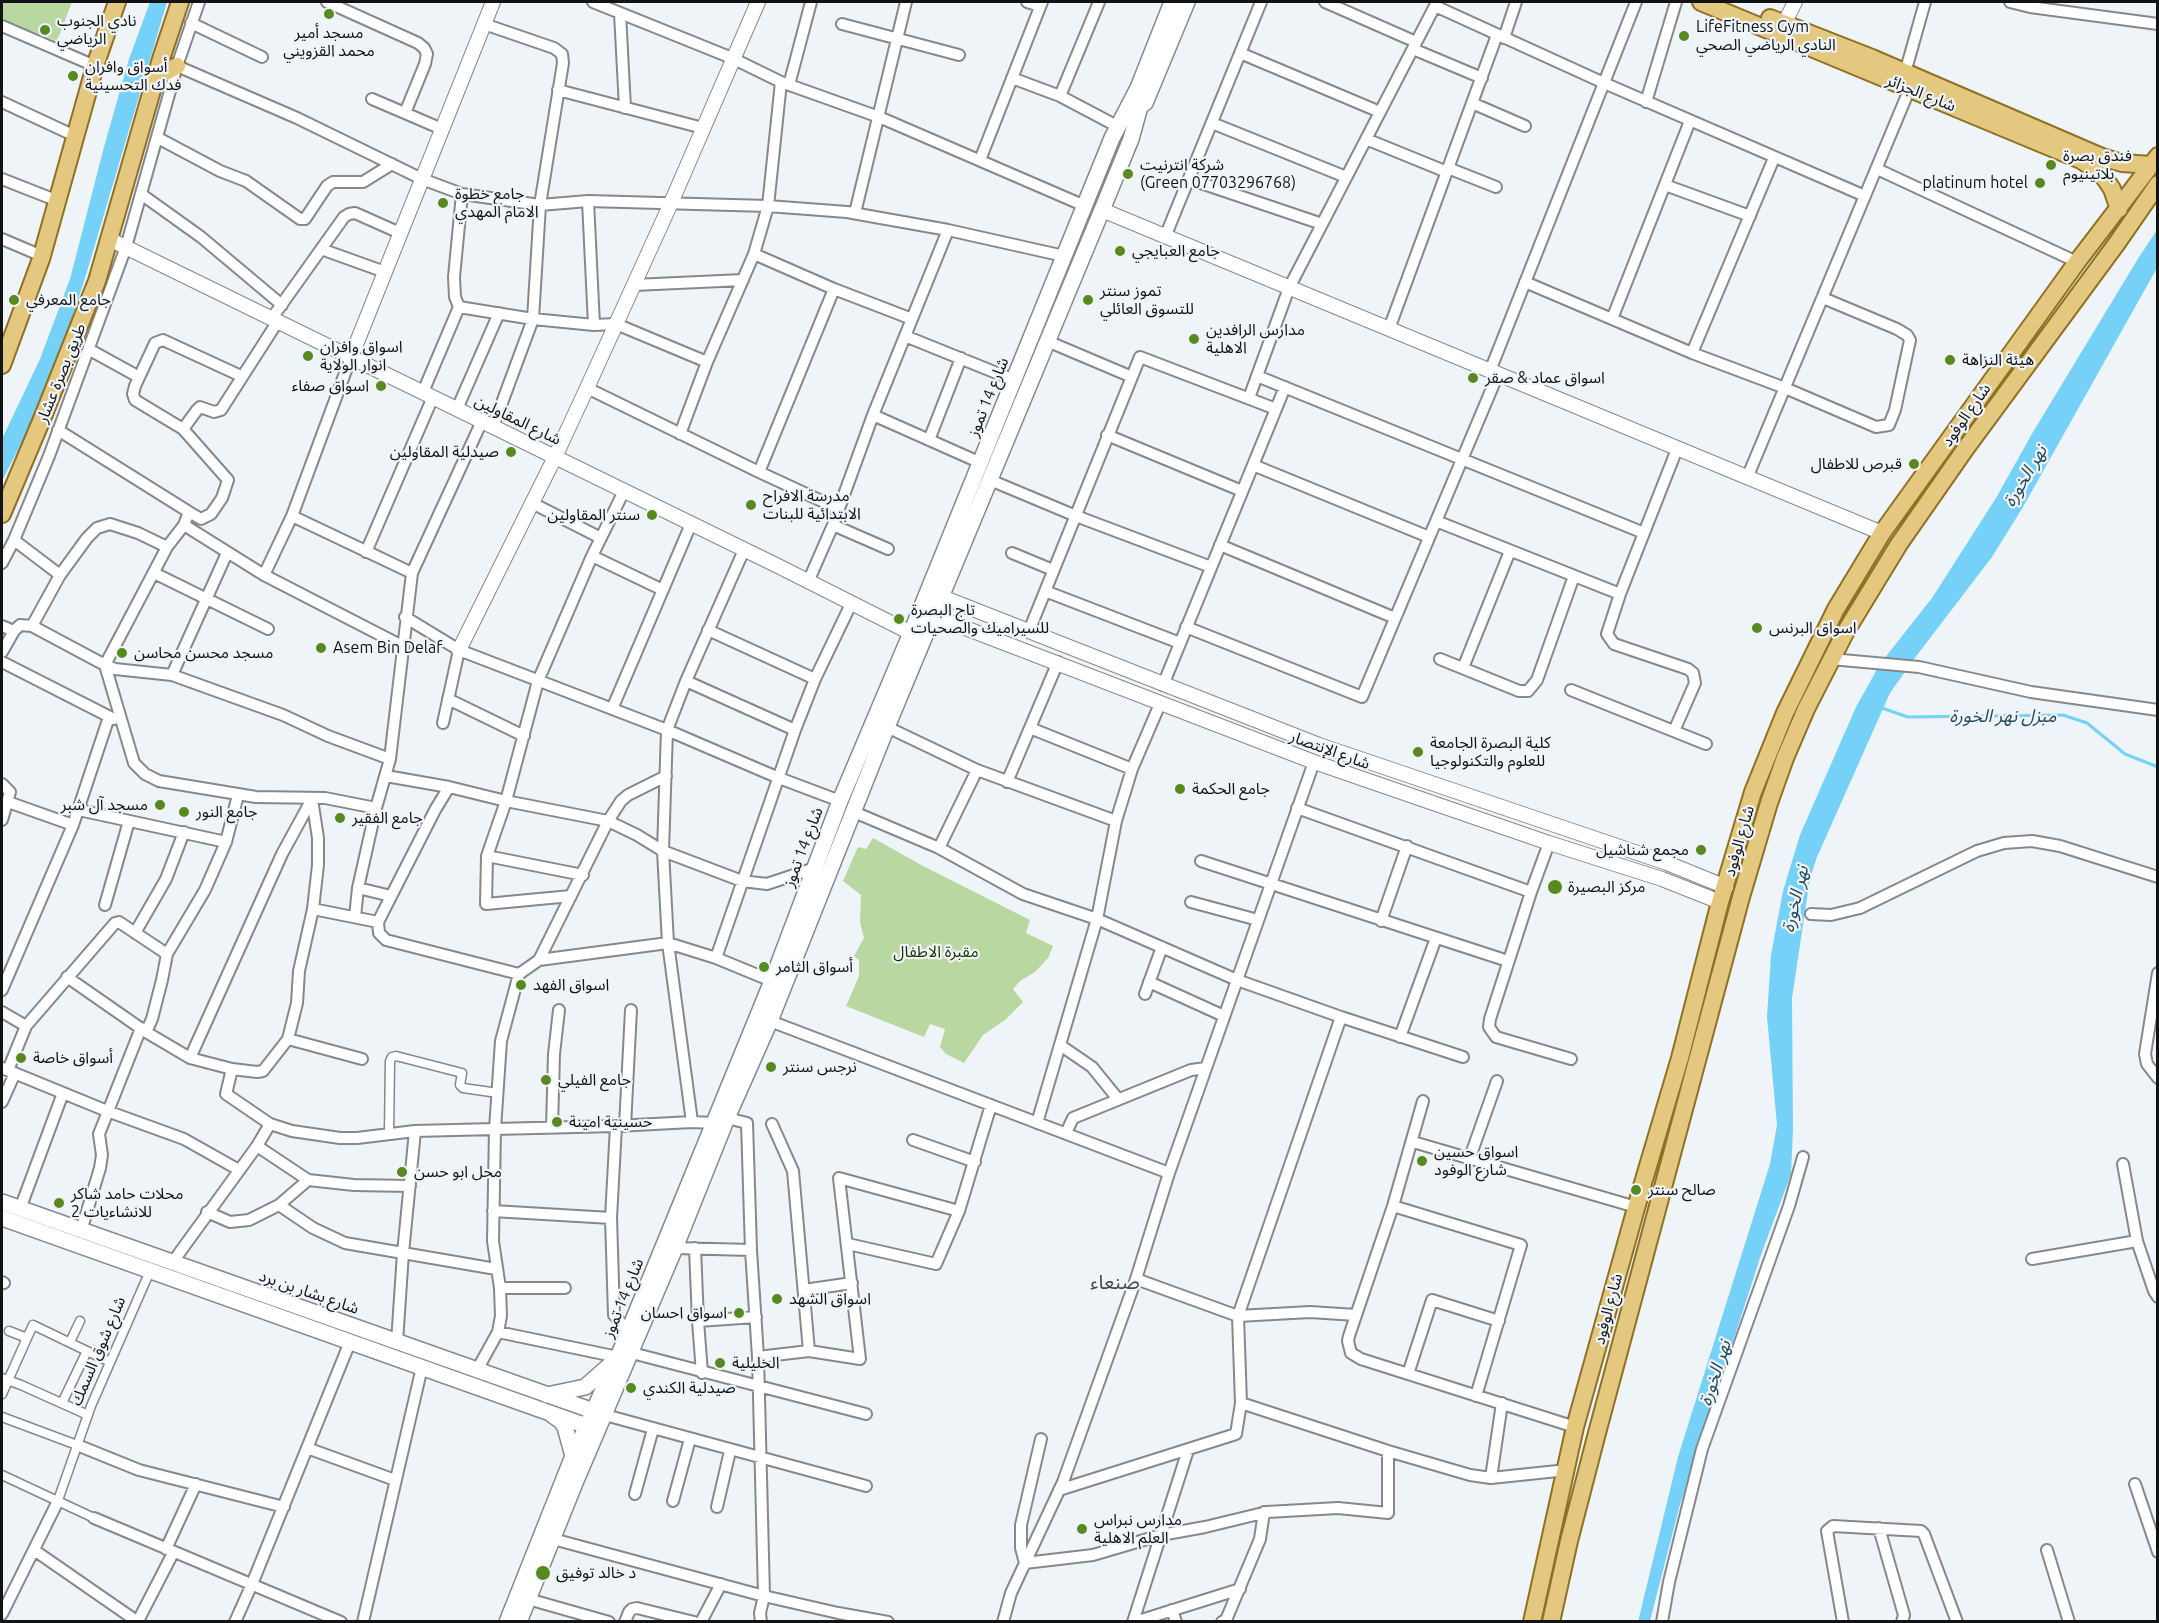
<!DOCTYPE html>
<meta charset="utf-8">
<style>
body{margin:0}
#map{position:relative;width:2159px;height:1623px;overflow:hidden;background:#eff4f8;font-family:Ubuntu,sans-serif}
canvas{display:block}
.frame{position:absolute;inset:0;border:3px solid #121315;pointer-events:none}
</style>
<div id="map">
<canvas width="2159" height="1623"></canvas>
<div class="frame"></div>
</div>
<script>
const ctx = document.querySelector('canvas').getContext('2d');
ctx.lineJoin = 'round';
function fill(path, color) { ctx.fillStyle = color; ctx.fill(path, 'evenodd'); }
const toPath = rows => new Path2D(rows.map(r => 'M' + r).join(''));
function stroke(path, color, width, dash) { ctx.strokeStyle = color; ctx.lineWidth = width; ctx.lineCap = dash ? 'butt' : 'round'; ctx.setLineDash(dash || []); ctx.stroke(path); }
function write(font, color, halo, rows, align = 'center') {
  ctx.font = font + ' Ubuntu,"Noto Sans Arabic",sans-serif'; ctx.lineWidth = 4.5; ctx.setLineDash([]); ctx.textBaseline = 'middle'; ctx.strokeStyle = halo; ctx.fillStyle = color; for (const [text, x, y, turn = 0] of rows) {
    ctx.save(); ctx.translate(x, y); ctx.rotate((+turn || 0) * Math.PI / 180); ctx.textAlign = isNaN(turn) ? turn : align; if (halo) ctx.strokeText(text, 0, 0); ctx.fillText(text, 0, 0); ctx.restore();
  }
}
fill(toPath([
 [2,2,72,2,57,41,2,19],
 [873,838,923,866,1030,920,1026,933,1053,946,1048,958,1035,972,1020,981,1013,989,1023,1002,1005,1020,983,1035,964,1063,946,1054,940,1047,945,1029,930,1024,924,1037,846,1006,859,976,859,960,854,956,864,938,860,922,861,895,843,881,858,847,866,849]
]), '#b8d7a1');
fill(toPath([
 [150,2,167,2,86,275,60,355,23,440,2,481,2,439,40,359,70,279,104,147,129,59],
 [2157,230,2157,268,2023,507,1992,557,1914,659,1890,693,1817,857,1810,878,1792,998,1793,1129,1791,1174,1761,1255,1679,1508,1650,1621,1638,1622,1678,1457,1770,1164,1777,1125,1767,1017,1771,955,1783,891,1800,835,1856,707,1880,664,1932,598,1996,498,2033,432,2139,257]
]), '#76d1f9');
stroke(toPath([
 [1879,707,1908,717,2063,715,2087,723,2125,754,2158,767]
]), '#76d1f9', 3);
const pedestrian = toPath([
 [389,1133,390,1061,392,1057,396,1056,462,1073,460,1085,463,1088,498,1093],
 [27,1338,33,1325,87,1351,62,1403],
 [70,1342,80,1321],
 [87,1351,110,1362],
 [2,1378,21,1385,88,1415],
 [2,1394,27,1338,9,1331],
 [2,1417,77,1445],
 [2,1475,94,1518],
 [57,1503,91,1406,150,1271]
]);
const minor = toPath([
 [327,2,418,43,424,48,427,54,425,64,405,113],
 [593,2,732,58,781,82,879,117,1085,206],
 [1027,2,1040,6],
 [1325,2,1416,42],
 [2010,2,2030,7,2158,24],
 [1435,6,1604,83,1865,196],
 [620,13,625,108],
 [191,23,262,57],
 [484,24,554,48,562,54,563,63,540,205,533,319,493,427],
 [842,24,959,55],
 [2,26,95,66],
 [1504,38,1516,2],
 [1413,49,1482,78],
 [1240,53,1380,112],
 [177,66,297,118,422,179,462,194,540,205,588,201,768,206,847,212,948,230,1064,256],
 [1905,73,1925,2],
 [1012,78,1060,96,1115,125],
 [789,85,811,2],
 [558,90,703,128],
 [1060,96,1099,2],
 [372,99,442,129],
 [2,102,75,136],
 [1646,102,1676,2],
 [1472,103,1525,126],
 [1212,123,1346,177],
 [158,138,220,171,246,181,300,219,305,219,327,186,333,182,363,182,392,164],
 [1366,139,1447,172],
 [980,160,1042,2],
 [1448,168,1496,187],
 [1877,169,2077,262],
 [2,179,58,201],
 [1189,179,1322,224],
 [1665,185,1750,216],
 [141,194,201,237,282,305],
 [588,201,594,325],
 [855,213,906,2],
 [1165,237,1261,2],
 [2,239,42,256],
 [321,249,385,272],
 [754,254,834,289,912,319],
 [1525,282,1692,353,1785,388,1876,427,1889,425,1895,410,1910,340,1907,335,1897,329,1823,298],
 [634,285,743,280],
 [459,307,455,297,454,277,462,194],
 [272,318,344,217,349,214,355,213,400,233],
 [1612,319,1690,121],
 [1389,329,1497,35],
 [905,336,1014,380],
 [1047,341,1132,377],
 [90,350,139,377],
 [1692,353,1774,158],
 [1490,371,1636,2],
 [1257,376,1644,533],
 [587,388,759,472,839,509],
 [423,392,459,307,533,319,594,325,616,324,707,362],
 [1249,398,1289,288,1437,2],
 [457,409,499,313],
 [873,415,981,463],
 [183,429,197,410,200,407,214,412,221,410,278,321],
 [58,430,189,512,184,525,167,547,105,665,134,763,145,774,159,781,256,797,325,798,376,808],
 [680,434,707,362,754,254,768,206,781,82],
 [1107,435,1242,491],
 [929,440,961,358],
 [1253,465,1429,537],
 [759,472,834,289],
 [1747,478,1910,88],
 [990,480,1076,516,1211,567],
 [532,503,601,538],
 [189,512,201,519,211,514,222,498,228,480,183,429,135,400,133,394,135,386,155,343,163,340,241,376],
 [292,516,412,573],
 [1436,521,1620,594],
 [184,525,264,575,402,646],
 [833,525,888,549],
 [14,540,60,575],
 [1220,545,1395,618],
 [366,552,433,397],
 [1012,553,1053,570],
 [592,556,663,590],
 [2,563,14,540,49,456,126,247,177,66,199,2],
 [154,573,268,629],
 [264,575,292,516,351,357],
 [808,582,833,525,873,415,948,230],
 [1045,591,1180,643],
 [405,617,459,650,667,730,779,778,840,801],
 [2,626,14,631],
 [32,626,60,575,87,538,97,528,110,524,138,533,167,547],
 [1186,627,1362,697,1498,374],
 [708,630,815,679],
 [1029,631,1140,357,1276,409],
 [2,652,14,631,20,625,32,626,105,665,115,669,172,675,283,715,328,736,390,759],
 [1440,659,1519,691,1528,691,1537,680,1574,576],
 [1831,659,1919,667,2031,692,2158,710],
 [2,662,114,719],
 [1463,668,1510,551],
 [172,675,227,553],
 [686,681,795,730],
 [1163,685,1285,387],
 [1571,690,1706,744],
 [448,699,524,736],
 [612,709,691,524],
 [443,723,459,650],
 [887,727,977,770,1116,821],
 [1030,728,1132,769],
 [1674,731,1695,683,1693,673,1688,669,1614,644,1607,634,1620,594,1677,449],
 [386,776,449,787,506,801,608,821,637,835,663,851,742,881,767,884,815,868],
 [1007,782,1058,662],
 [2,784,10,792,2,820],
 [449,787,435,810,378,922,379,933,386,940,519,974],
 [8,802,73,825],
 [1297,808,1531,892],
 [79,810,226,842],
 [854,812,939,848,1023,894,1097,919,1237,980,1341,1017,1463,1057],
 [1549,843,1531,892,1490,1019,1489,1027,1496,1037,1571,1059],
 [939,848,977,770],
 [487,856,583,875],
 [1201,861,1508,961],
 [358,888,391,896],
 [571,896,486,904,487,856,506,801,538,681,592,556,624,491],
 [1191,902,1258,920],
 [105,905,129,821],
 [313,909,378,922],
 [1811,914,1831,915,1860,908,1977,851,2004,843,2032,841,2060,846,2158,877],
 [355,917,358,888,376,808,390,759,412,573,482,421],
 [1381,921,1407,846],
 [135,933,166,879,184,832],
 [716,958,795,730,815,679,851,604],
 [539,960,608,821,621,801,628,795,666,776],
 [2158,973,2145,1054,2147,1064,2158,1078],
 [67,977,146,1032,190,1058,232,1069,257,1072,263,1071,288,1039,297,1003,299,971,313,909,318,865,318,838,312,799],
 [1149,982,1224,1016],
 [2,990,73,825,109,717],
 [1145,994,1162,947],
 [2,1012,26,1026],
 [770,1021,1169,1173],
 [146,1032,152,1019,162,980,167,954,205,890,226,842,238,795],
 [1400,1037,1436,938],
 [288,1039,362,1059],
 [1060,1045,1092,1067,1118,1099],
 [190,1058,282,854,312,799],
 [2,1068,107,1111,184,1139,239,1170],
 [232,1069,226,1094,270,1124,292,1131,340,1138,357,1138,415,1131,616,1126,692,1122,713,1123],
 [8,1070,26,1026,115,923,119,922,167,954],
 [1423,1101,1393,1206,1349,1336,1348,1341,1351,1353,1361,1359,1575,1427],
 [2,1102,15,1073],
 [727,1118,747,1123,751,1250,758,1357,764,1596,760,1613,761,1622],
 [692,1122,668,943,663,851,667,730,686,681,744,550],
 [1037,1123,1097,919,1116,821,1132,769,1160,704],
 [772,1124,793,1171,809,1351],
 [616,1126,611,1218,614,1315,628,1331],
 [625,1126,631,1010],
 [552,1128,554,1054,559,1010],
 [1066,1133,1073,1118,1191,1070,1206,1068],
 [913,1140,975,1162],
 [1413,1142,1636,1207],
 [257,1146,308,1180,354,1185,410,1186],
 [1469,1160,1497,1081],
 [2123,1164,2137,1241,2154,1291,2158,1297],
 [279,1205,313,1228,345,1243,496,1269],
 [1393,1206,1521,1245,1476,1396],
 [20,1209,63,1093],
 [493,1211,611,1218],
 [207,1212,230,1222,249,1220,279,1205,308,1180],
 [81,1231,100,1168,102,1155,99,1134,141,1028],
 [848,1244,936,1264,959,1211,991,1105],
 [675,1248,751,1250],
 [695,1248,698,1321],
 [2032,1259,2137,1241],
 [172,1263,257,1146,270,1124],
 [1136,1279,1238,1316,1310,1312,1356,1315],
 [2,1282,4,1283],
 [500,1288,565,1288],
 [804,1290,852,1283],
 [498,1332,618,1357],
 [397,1342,403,1253,415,1131],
 [632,1353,866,1414],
 [758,1357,809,1351,860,1359,839,1178,959,1211],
 [477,1370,498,1332,501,1316,500,1288,493,1241,495,1129,501,1041,519,974,539,960,668,943,716,958,772,981],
 [702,1373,698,1321,756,1317],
 [1408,1374,1432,1300,1499,1321],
 [1241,1403,1388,1451,1470,1475,1491,1478,1567,1470],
 [605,1415,866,1486],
 [1041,1439,1021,1525,1021,1548,1025,1563,1093,1555,1161,1535,1205,1527,1267,1512,1338,1508,1388,1513,1388,1451],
 [77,1445,139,1470,284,1507],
 [307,1448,395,1480],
 [1491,1478,1502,1403],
 [2135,1484,2158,1552],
 [1059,1490,1236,1434,1241,1403,1238,1316,1341,1017],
 [635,1494,653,1429],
 [673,1501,690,1439],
 [717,1507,730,1451],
 [94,1518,341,1622],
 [1879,1528,1904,1615,1902,1622],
 [553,1539,764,1596,838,1613,888,1622],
 [166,1549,196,1484],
 [34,1550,138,1622],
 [2047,1550,2069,1622],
 [528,1599,609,1622],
 [1172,1610,1176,1622],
 [2,1614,57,1503],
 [138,1621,173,1553],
 [235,1622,252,1584,350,1342],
 [363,1622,422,1367],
 [625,1622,629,1612,632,1609,637,1608,694,1622],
 [701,1622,721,1584],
 [1003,1622,1011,1593,1063,1482,1136,1279,1169,1173,1314,762],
 [1133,1622,1188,1450],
 [1135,1622,1240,1589],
 [1222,1622,1226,1620,1260,1539,1264,1512],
 [1662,1622,1669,1582,1702,1449,1789,1206,1803,1157],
 [1843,1622,1827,1531,1833,1526,1921,1531,1924,1534,1957,1622]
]);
const tertiary = toPath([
 [1784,24,1795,2],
 [1102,210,1882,533],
 [109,239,778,566,911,633],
 [351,357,493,2],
 [942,597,1319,745,1667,863,1726,887],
 [934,616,1314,762,1549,843,1662,879,1720,902],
 [459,650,555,457,587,388,671,203,758,2]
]);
const secondary = toPath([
 [1145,103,1187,2],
 [2,1202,602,1414],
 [2,1218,595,1429],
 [547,1395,585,1387,610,1365],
 [552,1415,561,1421,565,1427,573,1456],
 [507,1622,573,1456,618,1357,772,981,840,801,911,633,1112,138,1138,88,1172,2],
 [519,1622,575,1483,675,1248,727,1118,770,1021,887,727,1102,210,1131,139,1144,92]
]);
const primary = toPath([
 [1701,2,2081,160,2099,172,2106,180,2112,189,2119,209],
 [1770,18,1872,58,2102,157,2122,163,2151,165],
 [155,78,177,66],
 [2,365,41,259,95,66,117,2],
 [2,514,42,419,97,281,161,59,180,2],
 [1532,1622,1575,1427,1643,1183,1680,1058,1720,902,1753,792,1785,713,1836,609,1882,533,2077,262,2158,156],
 [1551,1622,1569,1541,1597,1433,1741,897,1769,803,1785,758,1806,709,1846,631,1899,544,1966,448,2117,243,2158,184]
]);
stroke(pedestrian, '#85898d', 11);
stroke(minor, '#85898d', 14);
stroke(tertiary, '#85898d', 16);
stroke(secondary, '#85898d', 18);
stroke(primary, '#8f7124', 20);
stroke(pedestrian, '#fff', 8);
stroke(minor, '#fff', 10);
stroke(tertiary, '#fff', 14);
stroke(secondary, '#fff', 15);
stroke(primary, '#e5c880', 16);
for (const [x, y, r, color] of [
 [329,14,6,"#58891e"],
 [45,30,6,"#58891e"],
 [1684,36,6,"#58891e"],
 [73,76,6,"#58891e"],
 [2051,165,6,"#58891e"],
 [1128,174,6,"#58891e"],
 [2040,183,6,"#58891e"],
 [443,203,6,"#58891e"],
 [1120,251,6,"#58891e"],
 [14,300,6,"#58891e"],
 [1088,300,6,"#58891e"],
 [1194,339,6,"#58891e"],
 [308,356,6,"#58891e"],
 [1950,360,6,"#58891e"],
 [1473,378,6,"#58891e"],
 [381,386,6,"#58891e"],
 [511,452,6,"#58891e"],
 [1914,464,6,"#58891e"],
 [751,505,6,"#58891e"],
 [652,515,6,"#58891e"],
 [899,619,6,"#58891e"],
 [1757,628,6,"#58891e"],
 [321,648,6,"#58891e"],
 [122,653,6,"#58891e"],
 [1418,752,6,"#58891e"],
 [1180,789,6,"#58891e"],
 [160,805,6,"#58891e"],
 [184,812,6,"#58891e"],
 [340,818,6,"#58891e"],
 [1701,850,6,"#58891e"],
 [1555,887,8,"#58891e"],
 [764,967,6,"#58891e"],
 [521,985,6,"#58891e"],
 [21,1058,6,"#58891e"],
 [771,1067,6,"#58891e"],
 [546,1080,6,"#58891e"],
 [557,1122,6,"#58891e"],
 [1422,1161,6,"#58891e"],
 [402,1172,6,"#58891e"],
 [1636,1190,6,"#58891e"],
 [59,1203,6,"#58891e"],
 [777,1299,6,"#58891e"],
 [739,1313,6,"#58891e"],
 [720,1363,6,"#58891e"],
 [631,1388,6,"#58891e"],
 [1082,1529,6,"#58891e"],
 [543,1573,8,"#58891e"]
]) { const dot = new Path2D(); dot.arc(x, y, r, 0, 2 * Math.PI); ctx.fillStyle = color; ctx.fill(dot); stroke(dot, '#eff4f8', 2); }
write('16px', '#121315', '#eff4f8', [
 ["نادي الجنوب",57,21],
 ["الرياضي",57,39],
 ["LifeFitness Gym",1696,27],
 ["النادي الرياضي الصحي",1696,45],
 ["مسجد أمير",329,33,"center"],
 ["محمد القزويني",329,51,"center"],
 ["أسواق وافران",85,67],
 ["فدك التحسينية",85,85],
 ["فندق بصرة",2063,156],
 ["بلاتينيوم",2063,174],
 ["شركة انترنيت",1140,165],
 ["(Green 07703296768)",1140,183],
 ["platinum hotel",2028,183,"right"],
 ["جامع خطوة",455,194],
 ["الامام المهدي",455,212],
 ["جامع العبايجي",1132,251],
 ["تموز سنتر",1100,291],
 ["للتسوق العائلي",1100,309],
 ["جامع المعرفي",26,300],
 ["مدارس الرافدين",1206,330],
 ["اﻻهلية",1206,348],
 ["اسواق وافران",320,347],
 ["انوار الولاية",320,365],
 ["هيئة النزاهة",1962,360],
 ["اسواق عماد & صقر",1485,378],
 ["اسواق صفاء",369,386,"right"],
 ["صيدلية المقاولين",499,452,"right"],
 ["قبرص للاطفال",1902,464,"right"],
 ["مدرسة اﻻفراح",763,496],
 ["اﻻبتدائية للبنات",763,514],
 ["سنتر المقاولين",640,515,"right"],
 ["تاج البصرة",911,610],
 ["للسيراميك والصحيات",911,628],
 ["اسواق البرنس",1769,628],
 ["Asem Bin Delaf",333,648],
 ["مسجد محسن محاسن",134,653],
 ["كلية البصرة الجامعة",1430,743],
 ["للعلوم والتكنولوجيا",1430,761],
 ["جامع الحكمة",1192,789],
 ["مسجد آل شبر",148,805,"right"],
 ["جامع النور",196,812],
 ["جامع الفقير",352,818],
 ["مجمع شناشيل",1689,850,"right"],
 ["مركز البصيرة",1568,887],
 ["أسواق الثامر",776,967],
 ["اسواق الفهد",533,985],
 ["أسواق خاصة",33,1058],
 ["نرجس سنتر",783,1067],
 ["جامع الفيلي",558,1080],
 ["حسينية امينة",569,1122],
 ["اسواق حسين",1434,1152],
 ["شارع الوفود",1434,1170],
 ["محل ابو حسن",414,1172],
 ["صالح سنتر",1648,1190],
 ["محلات حامد شاكر",71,1194],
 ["للانشاءيات 2",71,1212],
 ["اسواق الشهد",789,1299],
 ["اسواق احسان",727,1313,"right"],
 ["الخليلية",732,1363],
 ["صيدلية الكندي",643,1388],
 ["مدارس نبراس",1094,1520],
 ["العلم الاهلية",1094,1538],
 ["د خالد توفيق",556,1573]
], 'left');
write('16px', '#121315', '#eff4f8', [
 ["شارع الجزائر",1921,93,22],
 ["طريق بصرة عشار",61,373,-68],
 ["شارع 14 تموز",988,397,-68],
 ["شارع الوفود",1966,415,-55],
 ["شارع المقاولين",518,420,26],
 ["شارع الإنتصار",1330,750,20],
 ["شارع الوفود",1739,841,-74],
 ["شارع 14 تموز",803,847,-69],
 ["شارع بشار بن برد",309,1292,19],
 ["شارع 14 تموز",623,1298,-68],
 ["شارع الوفود",1608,1309,-75],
 ["شارع شوق السمك",98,1351,-67]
]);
write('16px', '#1d3502', '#eff4f8', [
 ["مقبرة الاطفال",936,952]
]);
write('italic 18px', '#244c5d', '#eff4f8', [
 ["نهر الخورة",2025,476,-59],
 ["مبزل نهر الخورة",2003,716],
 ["نهر الخورة",1795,899,-77],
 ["نهر الخورة",1715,1373,-72]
]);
write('20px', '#45484c', '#eff4f8', [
 ["صنعاء",1115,1282]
]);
</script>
